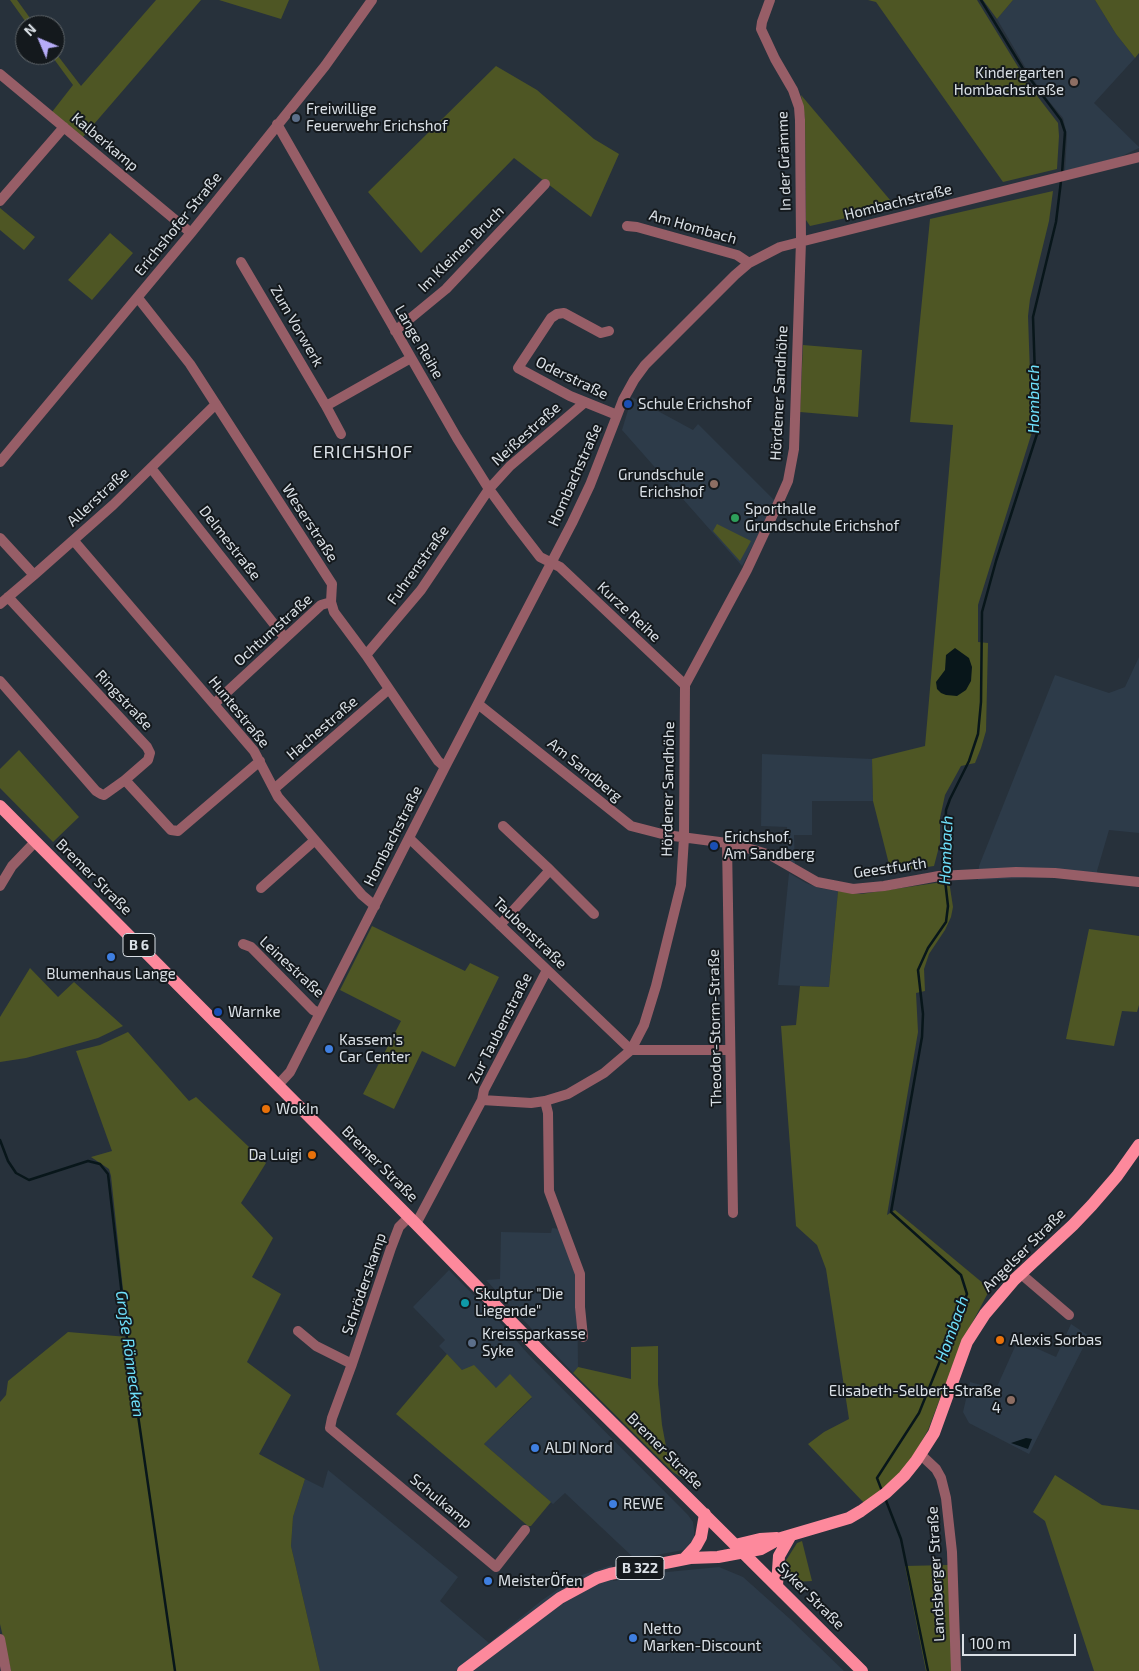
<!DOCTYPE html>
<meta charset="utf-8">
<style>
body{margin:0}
#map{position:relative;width:1139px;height:1671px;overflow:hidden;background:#27313b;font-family:"Exo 2",sans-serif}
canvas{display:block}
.north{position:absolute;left:15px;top:15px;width:50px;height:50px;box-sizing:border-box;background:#14191d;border:1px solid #63696d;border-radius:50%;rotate:315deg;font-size:14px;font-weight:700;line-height:20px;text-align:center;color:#dae0e6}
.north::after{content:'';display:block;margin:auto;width:18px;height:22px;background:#b6acf8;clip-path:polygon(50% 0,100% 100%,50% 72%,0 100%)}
.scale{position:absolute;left:962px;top:1634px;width:114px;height:22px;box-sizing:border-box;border:2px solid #dae0e6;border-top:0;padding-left:6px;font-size:15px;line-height:18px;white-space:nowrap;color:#dae0e6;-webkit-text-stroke:4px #14191d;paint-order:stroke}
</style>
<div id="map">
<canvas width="1139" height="1671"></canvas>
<div class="north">N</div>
<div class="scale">100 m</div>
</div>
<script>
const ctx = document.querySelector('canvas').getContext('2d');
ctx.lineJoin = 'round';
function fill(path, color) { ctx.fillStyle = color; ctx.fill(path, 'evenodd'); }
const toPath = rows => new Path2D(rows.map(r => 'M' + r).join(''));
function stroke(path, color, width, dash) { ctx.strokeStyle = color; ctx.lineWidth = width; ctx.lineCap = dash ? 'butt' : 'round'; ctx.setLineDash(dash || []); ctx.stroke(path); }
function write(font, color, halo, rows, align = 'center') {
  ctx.font = font + ' "Exo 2",sans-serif'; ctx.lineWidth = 4; ctx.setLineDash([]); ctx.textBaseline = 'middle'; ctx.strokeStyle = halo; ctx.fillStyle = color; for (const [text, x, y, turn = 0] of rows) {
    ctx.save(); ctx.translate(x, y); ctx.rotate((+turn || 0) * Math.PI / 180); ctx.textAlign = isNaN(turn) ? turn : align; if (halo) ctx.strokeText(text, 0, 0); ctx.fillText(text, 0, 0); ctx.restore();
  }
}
fill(toPath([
 [1013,0,1095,0,1116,34,1135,58,1094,103,1139,147,1139,148,1120,157,1065,171,1067,135,1063,118,1048,100,1028,72,997,19],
 [632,397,693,430,698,424,776,502,742,566,622,430],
 [1139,657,1139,833,1109,830,1097,871,1100,882,1051,877,978,880,979,866,1055,675,1109,693,1125,687],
 [762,754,872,759,873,801,812,801,812,835,794,835,795,865,788,861,787,827,761,826],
 [789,873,806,883,819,888,838,891,829,987,778,985],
 [552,1228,559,1229,577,1273,578,1367,573,1373,486,1280,500,1279,501,1232,551,1233],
 [449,1270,499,1321,529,1355,688,1515,693,1522,694,1530,694,1537,690,1545,683,1550,635,1559,565,1493,553,1504,484,1444,532,1398,496,1388,462,1370,439,1346,445,1340,413,1307],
 [1071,1324,1089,1336,1029,1454,969,1423,963,1412,970,1382,996,1389,1018,1340,1056,1357],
 [328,1470,458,1577,440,1601,489,1643,541,1601,561,1587,582,1575,612,1565,613,1581,657,1573,719,1567,743,1577,790,1619,844,1671,320,1671,291,1546,293,1517,305,1479,323,1488]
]), '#2d3b49');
fill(toPath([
 [10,0,17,0,35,25,28,25],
 [156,0,201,0,82,138,52,112,73,85,51,55,55,55,55,52,81,86],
 [219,0,289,0,281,19],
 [868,0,977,0,1031,88,1058,123,1059,136,1057,169,1003,182,876,2],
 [983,0,1013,0,997,19],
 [1095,0,1139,0,1139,53,1135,58,1116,34],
 [496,66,537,90,594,139,619,154,591,217,514,158,421,253,368,192],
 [801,95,896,207,810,226,806,220,805,119],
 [1053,191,1049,221,1030,299,1028,316,1032,432,978,605,978,642,988,643,986,731,981,748,975,763,961,766,945,795,940,818,940,843,934,866,891,872,873,801,872,759,925,746,953,425,910,422,930,219],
 [0,208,35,237,24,250,0,230],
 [110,233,133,253,92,300,68,280],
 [803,345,862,350,858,417,800,412],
 [717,524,751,541,740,561,713,531],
 [19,750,79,817,53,842,0,788,0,769],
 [949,881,953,907,951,917,945,930,929,954,924,969,925,991,916,993,918,1032,887,1215,895,1210,990,1289,960,1346,928,1430,915,1453,901,1472,886,1486,864,1503,808,1444,824,1432,849,1419,826,1269,817,1245,796,1226,781,1026,796,1025,800,986,829,987,838,891,861,894],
 [372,926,465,971,470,963,499,977,455,1067,422,1051,394,1109,363,1094,401,1021,340,990],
 [1089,929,1139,936,1139,1005,1137,1012,1122,1011,1114,1046,1066,1039],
 [30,968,58,997,74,982,123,1026,98,1038,26,1058,0,1062,0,1017],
 [128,1032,189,1101,196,1097,266,1163,241,1203,273,1238,252,1277,281,1294,247,1362,291,1395,259,1454,305,1479,293,1517,291,1546,320,1671,11,1671,0,1624,0,1402,6,1395,8,1381,68,1332,128,1337,111,1176,109,1169,91,1157,112,1151,76,1051,100,1045],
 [658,1346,658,1384,662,1425,668,1457,688,1475,699,1479,691,1484,673,1472,573,1373,578,1367,631,1379,631,1347],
 [447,1354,462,1370,474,1365,496,1388,510,1374,532,1397,484,1444,551,1502,531,1526,528,1526,396,1414],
 [1055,1475,1102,1505,1139,1510,1139,1671,1094,1671,1045,1521,1033,1512],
 [802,1541,812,1581,795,1582,786,1570,785,1562,797,1543],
 [948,1565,952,1671,926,1671,905,1566]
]), '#4e5624');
fill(toPath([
 [955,648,969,658,972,667,971,681,966,690,957,696,946,695,941,693,937,689,936,682,945,670,946,655],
 [1026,1438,1032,1439,1028,1449,1011,1443]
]), '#08161a');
stroke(toPath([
 [981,0,1025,72,1061,120,1065,132,1062,173],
 [944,874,946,810,950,799,969,761,978,734,981,702,982,612,996,561,1037,434,1033,317,1056,222,1061,181],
 [0,1140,8,1161,16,1173,29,1180,88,1161,100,1164,108,1174,127,1339,175,1671],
 [882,1491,877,1478,919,1413,967,1294,961,1275,891,1212,922,1037,923,1014,918,970,928,948,946,922,948,906,945,880],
 [885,1498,901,1539,928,1671]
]), '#08161a', 2.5);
stroke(toPath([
 [0,74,191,233],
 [277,124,457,438,489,489,513,522,540,557,560,567,685,685],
 [0,201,64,127],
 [627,226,637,227,737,255,749,263],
 [241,262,326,406],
 [138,298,190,364,332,584,331,602,334,612,366,655,438,761,445,767],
 [395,331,446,289,545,184],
 [609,331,601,333,564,313,557,314,551,318,518,368,570,396,617,415],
 [341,434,326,406,411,358],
 [0,462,191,233,325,66,372,0],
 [151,468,285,638],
 [0,538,34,575,113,505,216,404],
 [74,541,254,751,278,797,362,895,375,906],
 [0,604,34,575],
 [366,655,421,590,489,489,510,466,584,403],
 [0,681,96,791,101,794,104,795,125,780,148,760,150,753,147,747,8,597],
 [214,704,321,605,331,602],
 [478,704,631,826,666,835,727,843,754,850,770,855,817,882,853,889,884,886,939,876,1016,872,1055,873,1139,882],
 [125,780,171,830,178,831,260,761],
 [274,789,389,689],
 [503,826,550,870],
 [409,838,631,1050,730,1050],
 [727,843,733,1213],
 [0,886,12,866,35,842],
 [261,888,315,840],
 [500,925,550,870,594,914],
 [243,944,251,947,313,1010,319,1013],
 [278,1085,290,1072,445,767,572,523,590,485,623,400,634,380,645,365,735,275,749,263,780,247,1139,157],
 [482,1100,484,1090,547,970],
 [545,1101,548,1113,549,1191,580,1274,580,1307,583,1337],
 [409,1217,399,1227,391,1248,352,1364,332,1418,330,1428,496,1567,525,1530],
 [416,1224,482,1100,531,1103,545,1101,568,1094,604,1073,631,1050,644,1025,656,986,681,885,684,838,685,685,747,570,776,508,788,481,794,449,801,241,800,120,799,107,793,90,775,59,761,29,762,22,770,0],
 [1021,1274,1069,1315],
 [298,1331,316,1346,352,1364],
 [920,1454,936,1469,941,1478,946,1498,952,1552,956,1671],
 [0,1639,6,1671]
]), '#975e67', 10);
stroke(toPath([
 [0,806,416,1224,542,1353,862,1671],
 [735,1545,760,1539,777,1538],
 [684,1559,696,1546,701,1537,705,1514],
 [777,1585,779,1556,791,1535],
 [463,1671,560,1598,597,1578,610,1574,690,1558,718,1557,761,1549,781,1538,849,1518,861,1511,886,1493,904,1476,916,1461,934,1433,967,1342,985,1314,1014,1280,1073,1225,1092,1205,1117,1176,1139,1145]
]), '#fd899c', 12);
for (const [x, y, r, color] of [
 [1074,82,5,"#8d6e63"],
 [296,118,5,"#5c6f8a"],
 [628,404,5,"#1a4fb4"],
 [714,484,5,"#8d6e63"],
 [735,518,5,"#2e9e5b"],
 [714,846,5,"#1a4fb4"],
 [111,957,5,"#3f7fe0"],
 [218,1012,5,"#1a4fb4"],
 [329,1049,5,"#3f7fe0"],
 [266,1109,5,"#e8710a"],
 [312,1155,5,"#e8710a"],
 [465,1303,5,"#0f9aa8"],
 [1000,1340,5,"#e8710a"],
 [472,1343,5,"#5c6f8a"],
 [1011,1400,5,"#8d6e63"],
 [535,1448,5,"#3f7fe0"],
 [613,1504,5,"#3f7fe0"],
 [488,1581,5,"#3f7fe0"],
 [633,1638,5,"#3f7fe0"]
]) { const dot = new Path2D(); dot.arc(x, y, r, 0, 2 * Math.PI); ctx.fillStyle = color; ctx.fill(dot); stroke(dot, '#14191d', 2); }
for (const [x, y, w] of [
 [139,945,32],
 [640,1568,48]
]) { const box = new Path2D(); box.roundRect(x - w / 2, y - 11.5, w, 23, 4); ctx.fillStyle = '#14191d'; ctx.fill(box); stroke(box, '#dae0e6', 1); }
write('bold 14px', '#dae0e6', null, [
 ["B 6",139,945],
 ["B 322",640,1568]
]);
write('15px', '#dae0e6', '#14191d', [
 ["Kindergarten",1064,73,"right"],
 ["Hombachstraße",1064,90,"right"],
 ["Freiwillige",306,109],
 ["Feuerwehr Erichshof",306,126],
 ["Schule Erichshof",638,404],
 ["Grundschule",704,475,"right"],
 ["Erichshof",704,492,"right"],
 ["Sporthalle",745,509],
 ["Grundschule Erichshof",745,526],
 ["Erichshof,",724,837],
 ["Am Sandberg",724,854],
 ["Blumenhaus Lange",111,974,"center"],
 ["Warnke",228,1012],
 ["Kassem's",339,1040],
 ["Car Center",339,1057],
 ["WokIn",276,1109],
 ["Da Luigi",302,1155,"right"],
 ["Skulptur \"Die",475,1294],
 ["Liegende\"",475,1311],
 ["Kreissparkasse",482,1334],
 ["Syke",482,1351],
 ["Alexis Sorbas",1010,1340],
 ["Elisabeth-Selbert-Straße",1001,1391,"right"],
 ["4",1001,1408,"right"],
 ["ALDI Nord",545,1448],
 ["REWE",623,1504],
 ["MeisterÖfen",498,1581],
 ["Netto",643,1629],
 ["Marken-Discount",643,1646]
], 'left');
write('15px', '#dae0e6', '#14191d', [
 ["Kalberkamp",105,142,40],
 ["In der Grämme",784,161,-92],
 ["Hombachstraße",898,202,-14],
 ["Erichshofer Straße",178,224,-51],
 ["Am Hombach",693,227,16],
 ["Im Kleinen Bruch",461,249,-45],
 ["Zum Vorwerk",297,326,60],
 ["Lange Reihe",419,342,60],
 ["Oderstraße",572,378,26],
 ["Hördener Sandhöhe",779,393,-87],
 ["Neißestraße",526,434,-42],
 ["Hombachstraße",575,475,-66],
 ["Allerstraße",98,497,-43],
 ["Weserstraße",310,523,57],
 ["Delmestraße",230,543,52],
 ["Fuhrenstraße",418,565,-54],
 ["Kurze Reihe",629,612,43],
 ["Ochtumstraße",273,630,-42],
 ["Ringstraße",124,700,47],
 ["Huntestraße",239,712,51],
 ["Hachestraße",322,728,-41],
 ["Am Sandberg",585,770,39],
 ["Hördener Sandhöhe",668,789,-89],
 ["Hombachstraße",393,836,-63],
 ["Geestfurth",890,868,-8],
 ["Bremer Straße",94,877,45],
 ["Taubenstraße",530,933,44],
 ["Leinestraße",292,967,43],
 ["Zur Taubenstraße",500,1028,-63],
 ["Theodor-Storm-Straße",715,1028,-91],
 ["Bremer Straße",380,1164,45],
 ["Angelser Straße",1024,1250,-45],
 ["Schröderskamp",364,1284,-71],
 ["Bremer Straße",665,1451,45],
 ["Schulkamp",441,1501,40],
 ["Landsberger Straße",936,1574,-93],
 ["Syker Straße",811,1596,45]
]);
write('italic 16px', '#6fe1fc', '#14191d', [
 ["Hombach",1034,399,-90],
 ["Hombach",946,850,-88],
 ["Hombach",952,1329,-70],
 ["Große Rönnecken",130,1354,82]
]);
ctx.letterSpacing = '1px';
write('18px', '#dae0e6', '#14191d', [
 ["ERICHSHOF",363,452]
]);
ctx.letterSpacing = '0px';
</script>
